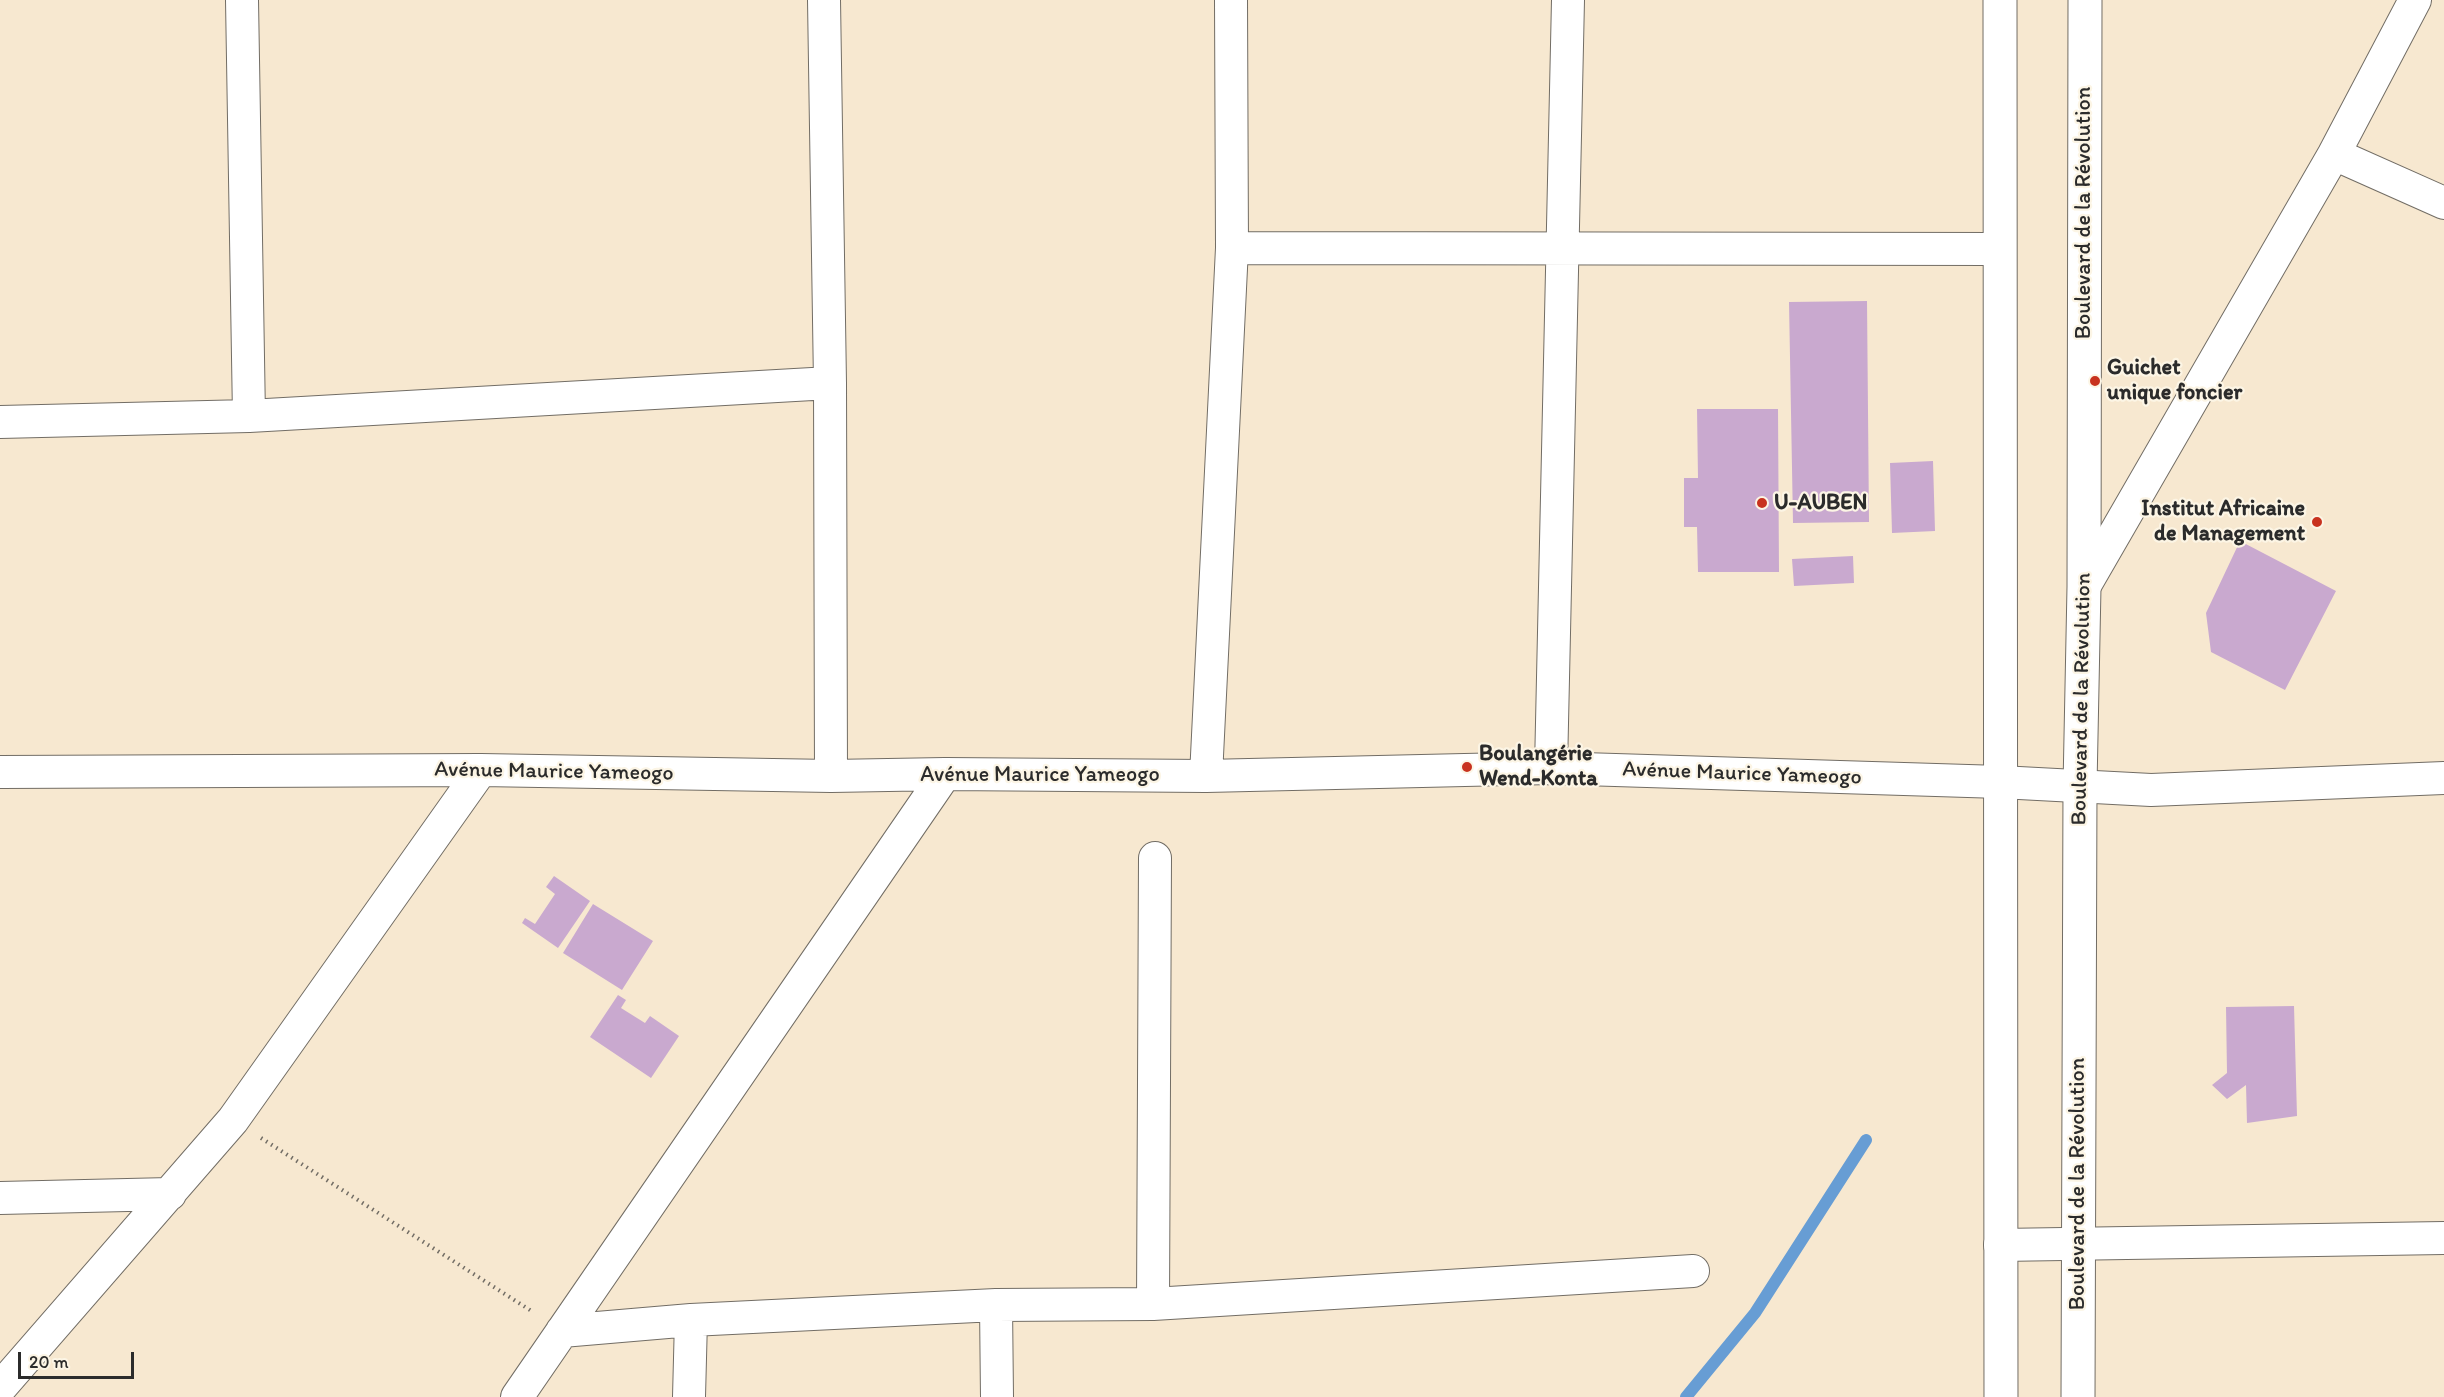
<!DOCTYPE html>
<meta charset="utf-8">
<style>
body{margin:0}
#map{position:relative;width:2444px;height:1397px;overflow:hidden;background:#f7e8d0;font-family:Itim,sans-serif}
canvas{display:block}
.scale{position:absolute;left:18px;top:1352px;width:116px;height:27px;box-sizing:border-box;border:3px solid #2b2b2b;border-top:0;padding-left:8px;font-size:18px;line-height:21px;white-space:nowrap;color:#2b2b2b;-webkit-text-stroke:4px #fcf5e5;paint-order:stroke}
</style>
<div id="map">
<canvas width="2444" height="1397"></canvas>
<div class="scale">20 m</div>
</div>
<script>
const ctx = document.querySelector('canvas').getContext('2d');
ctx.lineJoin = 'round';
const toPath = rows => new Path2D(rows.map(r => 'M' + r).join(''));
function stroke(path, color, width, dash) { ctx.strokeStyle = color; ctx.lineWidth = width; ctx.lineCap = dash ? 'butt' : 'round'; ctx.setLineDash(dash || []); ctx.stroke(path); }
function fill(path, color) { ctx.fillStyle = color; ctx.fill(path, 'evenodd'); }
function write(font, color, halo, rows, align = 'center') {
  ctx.font = font + ' Itim,sans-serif'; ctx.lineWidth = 4.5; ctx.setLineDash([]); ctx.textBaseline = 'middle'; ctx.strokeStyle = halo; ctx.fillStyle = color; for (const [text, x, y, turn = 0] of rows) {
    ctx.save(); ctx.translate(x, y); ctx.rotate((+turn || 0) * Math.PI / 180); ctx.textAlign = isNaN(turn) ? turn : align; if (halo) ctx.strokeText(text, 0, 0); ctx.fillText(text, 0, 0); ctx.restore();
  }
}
stroke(toPath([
 [1686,1397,1755,1313,1866,1140]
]), '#679dd4', 12);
fill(toPath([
 [1867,301,1869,522,1793,523,1789,302],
 [1697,409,1778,409,1779,572,1698,572,1697,527,1684,527,1684,478,1698,478],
 [1933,461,1935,531,1892,533,1890,463],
 [2240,541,2336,591,2285,690,2211,652,2206,613],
 [1853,556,1854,583,1794,586,1792,559],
 [554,876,590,901,558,948,522,923,525,918,535,924,555,894,546,887],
 [593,904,653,941,622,990,563,953],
 [618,995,626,1000,621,1008,645,1023,650,1016,679,1036,651,1078,590,1037],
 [2294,1006,2297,1116,2247,1123,2246,1085,2227,1099,2212,1085,2227,1073,2226,1007]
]), '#c9a9cf');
const street = toPath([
 [242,0,249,416],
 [824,0,830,383,831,776],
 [2334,154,2444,203],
 [1232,248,2000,249],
 [0,422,249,416,830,383],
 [2084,587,2334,154,2415,0],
 [1551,768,1568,0],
 [0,772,481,770,831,776,945,774,1206,776,1551,768,2000,782,2151,790,2444,778],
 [1206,776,1232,248,1231,0],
 [0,1198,170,1194],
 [2000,1245,2444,1238],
 [1153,1304,1155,858],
 [996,1305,997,1397],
 [562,1331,691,1320,996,1305,1153,1304,1693,1271],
 [0,1388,233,1120,481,770],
 [517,1397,945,774],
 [689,1397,691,1320]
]);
const secondary = toPath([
 [2000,0,2001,1397],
 [2078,1397,2080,786,2084,587,2085,0]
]);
stroke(street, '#726d65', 34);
stroke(secondary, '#726d65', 35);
stroke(toPath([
 [261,1138,533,1312]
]), '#726d65', 4, [1.5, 4.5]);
stroke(street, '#fff', 32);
stroke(secondary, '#fff', 33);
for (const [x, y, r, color] of [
 [2095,381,6,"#c8321e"],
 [1762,503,6,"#c8321e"],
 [2317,522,6,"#c8321e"],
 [1467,767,6,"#c8321e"]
]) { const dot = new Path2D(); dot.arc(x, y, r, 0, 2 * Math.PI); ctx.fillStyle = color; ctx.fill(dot); stroke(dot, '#fcf5e5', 2); }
write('22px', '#2b2b2b', '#fcf5e5', [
 ["Boulevard de la Révolution",2084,213,-90],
 ["Boulevard de la Révolution",2082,699,-89],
 ["Avénue Maurice Yameogo",554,772,1],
 ["Avénue Maurice Yameogo",1742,774,2],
 ["Avénue Maurice Yameogo",1040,775],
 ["Boulevard de la Révolution",2078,1184,-90]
]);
write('bold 22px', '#2b2b2b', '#fcf5e5', [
 ["Guichet",2107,368],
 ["unique foncier",2107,393],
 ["U-AUBEN",1774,503],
 ["Institut Africaine",2305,509,"right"],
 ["de Management",2305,534,"right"],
 ["Boulangérie",1479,754],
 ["Wend-Konta",1479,779]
], 'left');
</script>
